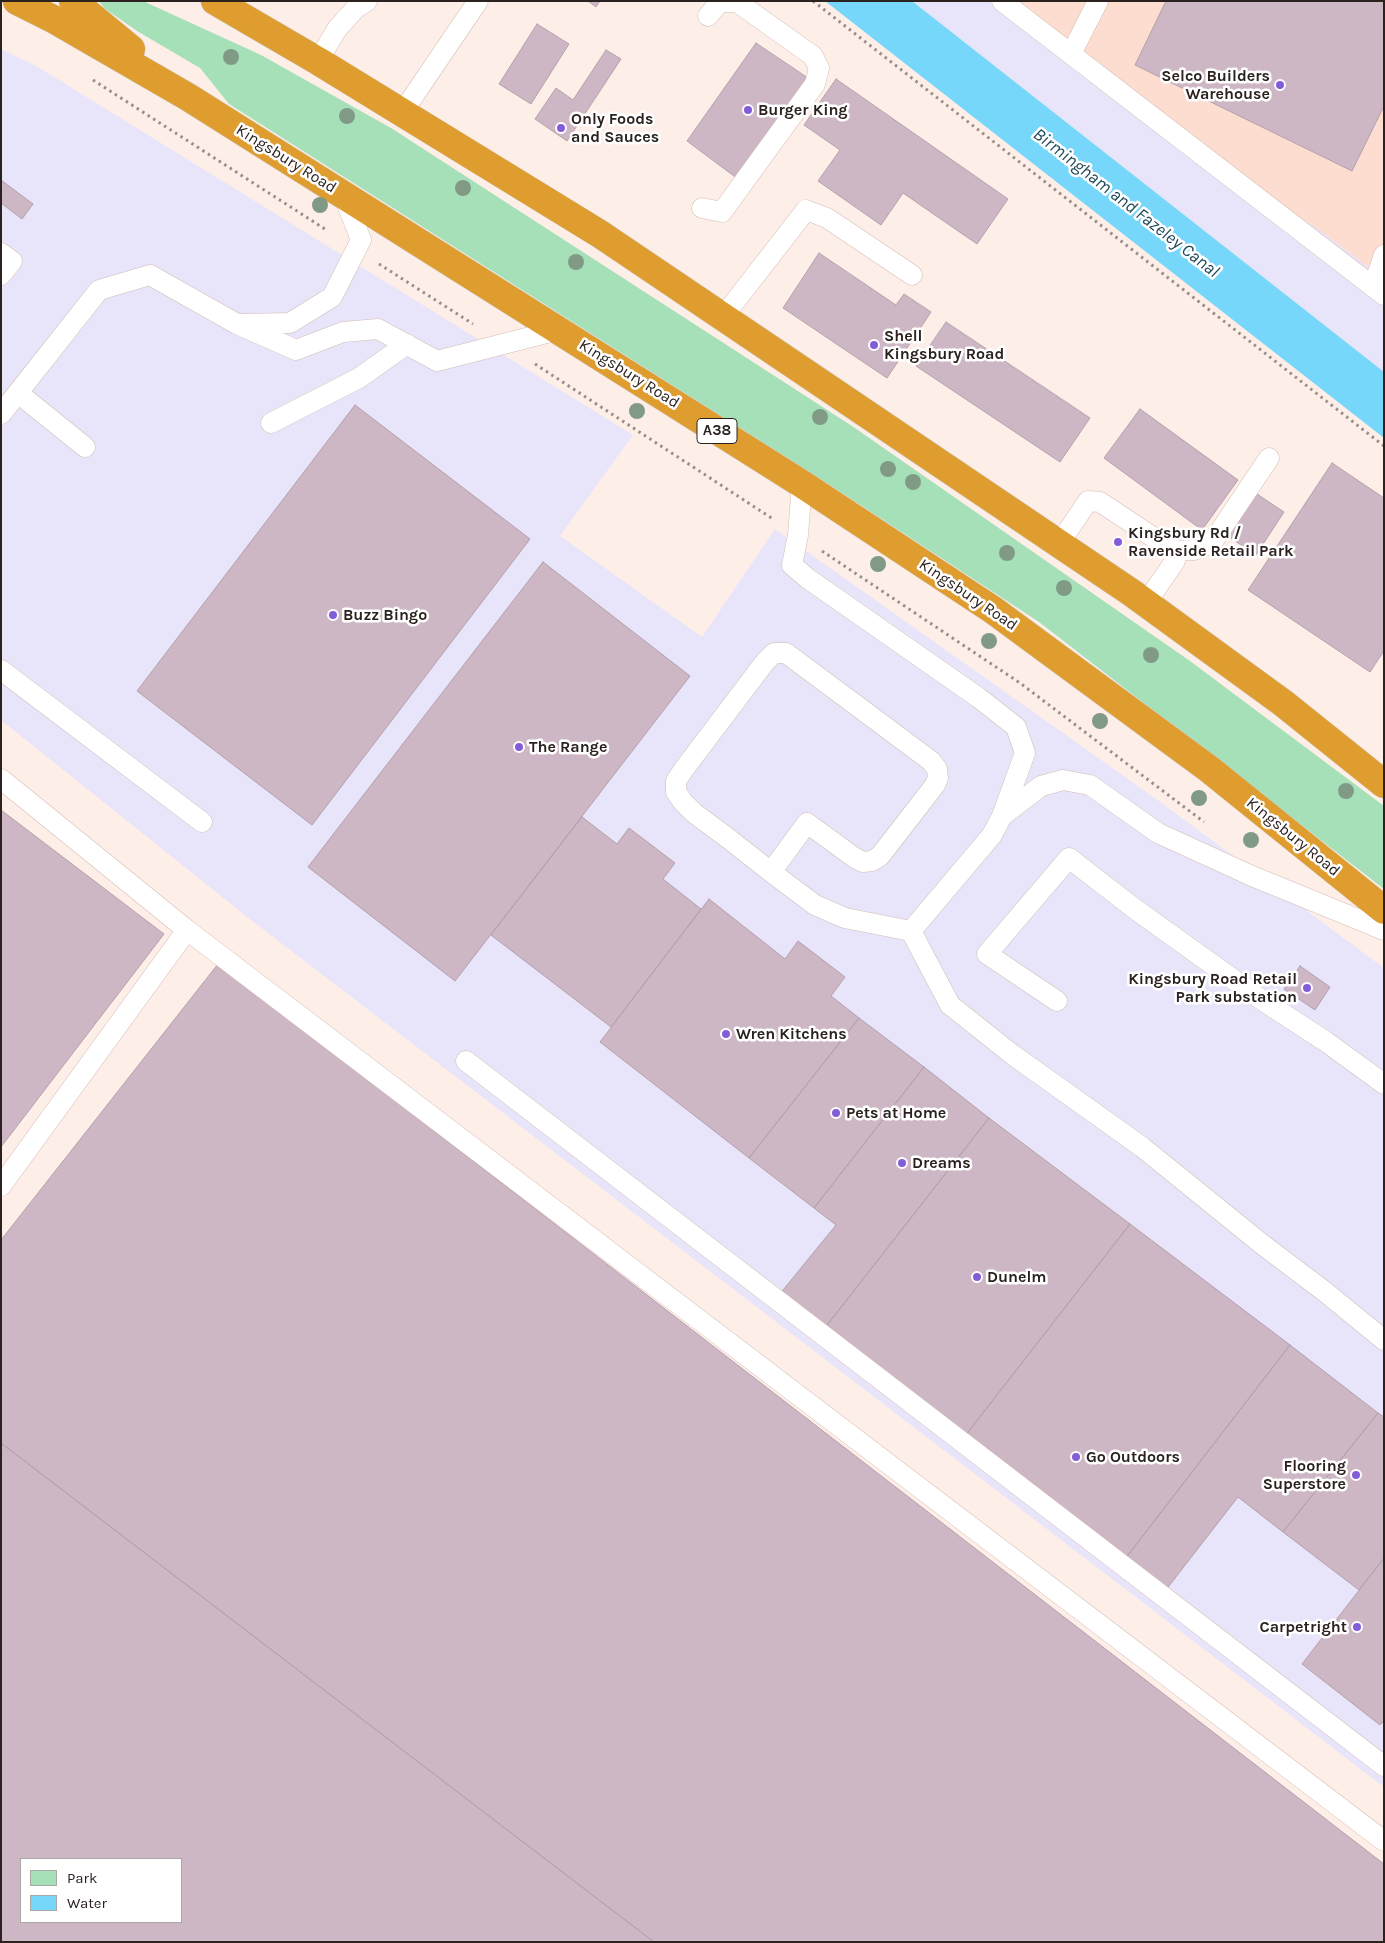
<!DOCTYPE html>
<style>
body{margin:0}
#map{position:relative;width:1385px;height:1943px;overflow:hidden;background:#fdeee8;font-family:Karla,sans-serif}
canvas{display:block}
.frame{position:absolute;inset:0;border:2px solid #2b221f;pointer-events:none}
.legend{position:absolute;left:20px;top:1858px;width:162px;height:65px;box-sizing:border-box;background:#fff;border:1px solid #aaa7a5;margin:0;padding:6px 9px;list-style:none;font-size:15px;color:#2b221f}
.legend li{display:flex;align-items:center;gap:10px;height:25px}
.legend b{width:25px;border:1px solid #aaa7a5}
</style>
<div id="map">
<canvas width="1385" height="1943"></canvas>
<div class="frame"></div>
<ul class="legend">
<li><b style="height:14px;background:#a5e0b9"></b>Park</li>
<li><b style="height:14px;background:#77d7fb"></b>Water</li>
</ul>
</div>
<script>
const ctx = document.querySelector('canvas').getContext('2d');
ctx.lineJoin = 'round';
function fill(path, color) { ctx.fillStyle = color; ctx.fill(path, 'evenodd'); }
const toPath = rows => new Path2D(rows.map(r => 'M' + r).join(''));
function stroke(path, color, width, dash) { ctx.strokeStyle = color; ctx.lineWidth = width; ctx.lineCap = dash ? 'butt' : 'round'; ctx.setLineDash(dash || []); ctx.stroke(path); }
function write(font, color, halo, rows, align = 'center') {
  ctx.font = font + ' Karla,sans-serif'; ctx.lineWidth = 5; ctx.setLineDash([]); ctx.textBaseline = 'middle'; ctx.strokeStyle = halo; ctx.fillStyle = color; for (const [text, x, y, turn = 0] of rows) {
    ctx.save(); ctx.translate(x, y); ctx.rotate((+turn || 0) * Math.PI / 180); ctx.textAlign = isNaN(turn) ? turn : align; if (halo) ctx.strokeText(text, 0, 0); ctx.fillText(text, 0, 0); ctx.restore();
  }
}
fill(toPath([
 [912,1,1384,1,1384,372],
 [1,49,38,67,633,435,560,536,702,637,775,529,1159,801,1384,968,1384,1787,251,920,1,720]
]), '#e8e4fa');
fill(toPath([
 [1019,1,1384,1,1384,279,1326,235,1217,158]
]), '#fdddd0');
fill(toPath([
 [99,1,143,1,261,55,391,128,852,426,1190,661,1384,806,1384,889,1039,622,825,482,229,104,200,68,137,31,104,8]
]), '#a5e0b9');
fill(toPath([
 [825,1,912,1,1384,372,1384,438]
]), '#77d7fb');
const building = toPath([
 [588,1,600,1,596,7,588,1],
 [1166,1,1384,1,1384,106,1352,171,1135,65,1166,1],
 [537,24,569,44,531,104,499,84,537,24],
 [756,43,808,78,738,179,687,141,756,43],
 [606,50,621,59,567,141,535,119,556,88,573,100,606,50],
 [836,79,1008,199,977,244,903,193,881,225,818,181,840,150,804,125,836,79],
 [1,180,33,204,22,219,1,203,1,180],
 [819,253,896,305,904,294,931,312,887,378,783,308,819,253],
 [946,322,1090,418,1060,462,916,366,946,322],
 [355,405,530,539,312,825,137,691,355,405],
 [1140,409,1238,480,1202,530,1104,458,1140,409],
 [1332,463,1384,498,1384,651,1370,672,1248,590,1332,463],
 [1254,492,1284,512,1256,555,1226,535,1254,492],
 [543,562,690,676,455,981,308,867,543,562],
 [1,810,164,934,1,1147,1,810],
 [582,817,617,844,629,828,675,863,663,879,701,909,611,1027,491,935,582,817],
 [709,899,785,959,798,941,845,977,831,996,859,1018,749,1158,600,1042,709,899],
 [218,964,1384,1864,1384,1942,654,1942,1,1443,1,1240,218,964],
 [1300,966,1330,987,1315,1010,1284,989,1300,966],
 [859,1018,924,1067,814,1208,749,1158,859,1018],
 [924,1067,989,1118,824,1329,779,1295,836,1225,814,1208,924,1067],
 [989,1118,1130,1224,965,1436,824,1329,989,1118],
 [1130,1224,1290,1345,1125,1559,965,1436,1130,1224],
 [1290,1345,1378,1413,1283,1532,1238,1497,1165,1591,1125,1559,1290,1345],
 [1378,1413,1384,1417,1384,1558,1359,1590,1283,1532,1378,1413],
 [1,1443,346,1707,654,1942,1,1942,1,1443],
 [21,1859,181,1859,181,1922,21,1922,21,1859],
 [1384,1558,1384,1721,1380,1725,1302,1664,1384,1558]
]);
fill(building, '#cdb7c4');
stroke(building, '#b5a0ac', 1);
const lane = toPath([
 [1002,1,1384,295],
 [1071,54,1098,1],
 [318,61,337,29,356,8,367,1],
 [402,113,478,1],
 [343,194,361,240,332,297,290,323,237,324,296,350,343,332,378,329,437,361,558,330],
 [702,208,722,212,815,84,819,68,813,56,737,2,720,2,708,16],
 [1,253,12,261,1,275],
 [1373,287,1384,255],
 [723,317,806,210,827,218,912,275],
 [18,393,85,447],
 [1,414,99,290,150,275,237,324],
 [271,423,359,378,407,344],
 [802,484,798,535,792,565,807,578,979,698,1016,727,1025,753,1002,816,992,835,911,931],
 [1059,544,1088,501,1100,502,1174,551],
 [1146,603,1175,561,1174,551,1194,550,1212,543,1269,458],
 [1,670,202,822],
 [1,779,187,930,1,1186],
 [1002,816,1041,786,1063,780,1090,785,1158,833,1252,876,1384,930],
 [771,872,807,823,855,858,863,862,872,861,880,856,935,785,938,778,937,769,931,761,786,653,774,653,765,662,684,769,676,781,676,792,683,802,694,813,729,839,771,872,815,905,845,918,911,931],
 [187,930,1384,1841],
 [911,931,950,1005,1013,1055,1142,1147,1263,1245,1324,1291,1384,1340],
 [1057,1001,987,954,1069,858,1135,909,1262,1000,1325,1041,1384,1084],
 [466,1061,1384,1766]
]);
const highway = toPath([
 [17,1,53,19,188,97,802,484,993,610,1209,769,1384,910],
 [73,1,131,49],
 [215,1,318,61,600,234,1132,593,1283,703,1384,784]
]);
stroke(lane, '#d4bcb3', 21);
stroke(highway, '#d0cece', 29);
stroke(toPath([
 [813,1,1384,446],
 [93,80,328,231],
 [379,264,473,324],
 [535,364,773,519],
 [822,551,1020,683,1204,822]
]), '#9a8e8a', 3, [2.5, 4]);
stroke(lane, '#fff', 20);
stroke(highway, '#df9d2f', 28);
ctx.fillStyle = '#819a86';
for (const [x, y] of [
 [231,57],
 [347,116],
 [463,188],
 [320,205],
 [576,262],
 [637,411],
 [820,417],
 [888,469],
 [913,482],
 [1007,553],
 [878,564],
 [1064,588],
 [989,641],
 [1151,655],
 [1100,721],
 [1346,791],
 [1199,798],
 [1251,840]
]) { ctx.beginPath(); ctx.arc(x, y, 8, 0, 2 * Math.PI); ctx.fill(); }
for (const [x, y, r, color] of [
 [1280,85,5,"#835dd8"],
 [748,110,5,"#835dd8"],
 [561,128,5,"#835dd8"],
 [874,345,5,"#835dd8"],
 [1118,542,5,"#835dd8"],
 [333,615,5,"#835dd8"],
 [519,747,5,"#835dd8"],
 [1307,988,5,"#835dd8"],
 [726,1034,5,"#835dd8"],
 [836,1113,5,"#835dd8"],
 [902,1163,5,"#835dd8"],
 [977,1277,5,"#835dd8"],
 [1076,1457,5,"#835dd8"],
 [1356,1475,5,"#835dd8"],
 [1357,1627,5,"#835dd8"]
]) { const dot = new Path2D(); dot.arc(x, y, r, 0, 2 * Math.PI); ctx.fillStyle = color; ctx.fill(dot); stroke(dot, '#fff', 2); }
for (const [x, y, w] of [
 [717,431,40]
]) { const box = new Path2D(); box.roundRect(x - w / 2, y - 12.5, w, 25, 4); ctx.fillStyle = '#fff'; ctx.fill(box); stroke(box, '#2b221f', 1); }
write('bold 15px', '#2b221f', null, [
 ["A38",717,431]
]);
write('bold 16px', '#2b221f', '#fff', [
 ["Selco Builders",1270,76,"right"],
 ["Warehouse",1270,94,"right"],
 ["Burger King",758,110],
 ["Only Foods",571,119],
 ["and Sauces",571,137],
 ["Shell",884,336],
 ["Kingsbury Road",884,354],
 ["Kingsbury Rd /",1128,533],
 ["Ravenside Retail Park",1128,551],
 ["Buzz Bingo",343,615],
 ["The Range",529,747],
 ["Kingsbury Road Retail",1297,979,"right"],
 ["Park substation",1297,997,"right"],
 ["Wren Kitchens",736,1034],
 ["Pets at Home",846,1113],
 ["Dreams",912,1163],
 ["Dunelm",987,1277],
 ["Go Outdoors",1086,1457],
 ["Flooring",1346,1466,"right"],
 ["Superstore",1346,1484,"right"],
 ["Carpetright",1347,1627,"right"]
], 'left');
write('16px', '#2b221f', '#fff', [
 ["Kingsbury Road",286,159,32],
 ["Kingsbury Road",629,374,32],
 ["Kingsbury Road",968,595,34],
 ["Kingsbury Road",1293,837,39]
]);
write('italic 18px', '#1e4958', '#fff', [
 ["Birmingham and Fazeley Canal",1126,203,38]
]);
</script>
